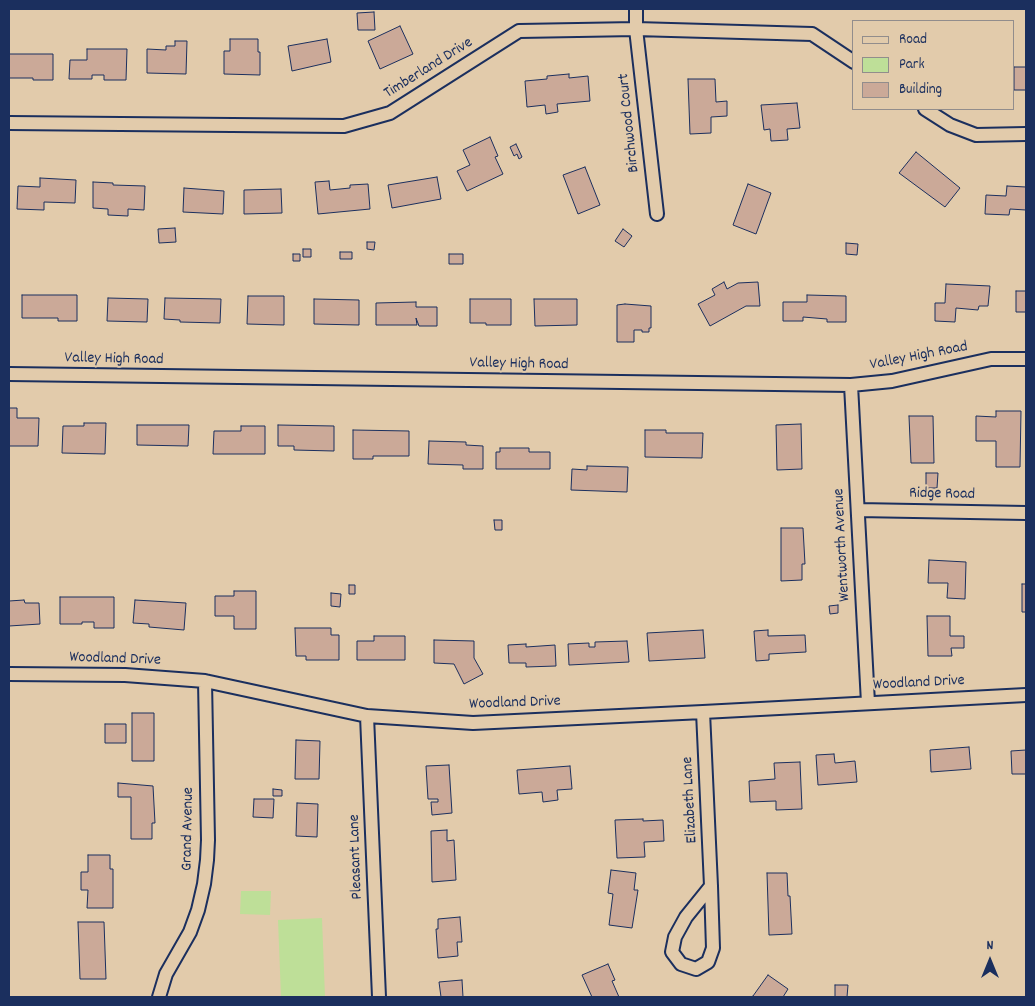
<!DOCTYPE html>
<style>
body{margin:0}
#map{position:relative;width:1035px;height:1006px;overflow:hidden;background:#e2cbab;font-family:Dekko,sans-serif}
canvas{display:block}
.frame{position:absolute;inset:0;border:10px solid #1b2f5e;pointer-events:none}
.legend{position:absolute;left:852px;top:20px;width:162px;height:90px;box-sizing:border-box;background:#e2cbab;border:1px solid #928d8c;margin:0;padding:6px 9px;list-style:none;font-size:15px;color:#1b2f5e}
.legend li{display:flex;align-items:center;gap:10px;height:25px}
.legend b{width:25px;border:1px solid #928d8c}
.north{position:absolute;left:965px;top:936px;width:50px;height:50px;-webkit-text-stroke:4px #e2cbab;paint-order:stroke;rotate:0deg;font-size:14px;font-weight:700;line-height:20px;text-align:center;color:#1b2f5e}
.north::after{content:'';display:block;margin:auto;width:18px;height:22px;background:#1b2f5e;clip-path:polygon(50% 0,100% 100%,50% 72%,0 100%)}
</style>
<div id="map">
<canvas width="1035" height="1006"></canvas>
<div class="frame"></div>
<ul class="legend">
<li><b style="height:6px;background:#e2cbab"></b>Road</li>
<li><b style="height:14px;background:#bedf98"></b>Park</li>
<li><b style="height:14px;background:#cba998"></b>Building</li>
</ul>
<div class="north">N</div>
</div>
<script>
const ctx = document.querySelector('canvas').getContext('2d');
ctx.lineJoin = 'round';
function fill(path, color) { ctx.fillStyle = color; ctx.fill(path, 'evenodd'); }
const toPath = rows => new Path2D(rows.map(r => 'M' + r).join(''));
function stroke(path, color, width, dash) { ctx.strokeStyle = color; ctx.lineWidth = width; ctx.lineCap = dash ? 'butt' : 'round'; ctx.setLineDash(dash || []); ctx.stroke(path); }
function write(font, color, halo, rows, align = 'center') {
  ctx.font = font + ' Dekko,sans-serif'; ctx.lineWidth = 4; ctx.setLineDash([]); ctx.textBaseline = 'middle'; ctx.strokeStyle = halo; ctx.fillStyle = color; for (const [text, x, y, turn = 0] of rows) {
    ctx.save(); ctx.translate(x, y); ctx.rotate((+turn || 0) * Math.PI / 180); ctx.textAlign = isNaN(turn) ? turn : align; if (halo) ctx.strokeText(text, 0, 0); ctx.fillText(text, 0, 0); ctx.restore();
  }
}
fill(toPath([
 [241,891,271,891,270,915,240,914],
 [322,918,325,997,281,997,278,920]
]), '#bedf98');
const building = toPath([
 [374,12,375,30,358,30,357,13,374,12],
 [400,26,413,54,380,69,368,41,400,26],
 [230,39,258,39,258,52,260,52,260,75,224,74,224,51,230,51,230,39],
 [327,39,331,62,292,71,288,46,327,39],
 [175,41,187,41,186,74,147,73,147,49,166,50,166,46,175,46,175,41],
 [87,49,127,49,126,80,104,80,104,75,92,75,92,79,69,79,70,60,87,60,87,49],
 [9,54,53,54,53,80,33,80,33,78,9,78,9,54],
 [1014,67,1026,67,1026,90,1014,90,1014,67],
 [569,74,569,78,588,76,590,101,557,104,558,112,546,114,545,105,527,107,525,81,547,79,547,76,569,74],
 [688,79,715,79,716,102,727,101,727,116,711,117,711,133,690,134,688,79],
 [797,103,800,128,787,129,788,140,771,141,770,129,764,130,761,105,797,103],
 [490,137,498,156,495,157,503,174,467,191,457,171,470,165,463,150,490,137],
 [516,144,522,157,519,159,517,154,514,156,510,147,516,144],
 [916,152,960,188,945,207,899,173,916,152],
 [585,167,600,205,578,214,563,175,585,167],
 [437,177,441,199,392,208,388,185,437,177],
 [40,178,76,180,75,203,44,202,44,210,17,209,18,186,40,187,40,178],
 [329,181,330,190,350,188,350,185,368,184,370,209,318,214,315,182,329,181],
 [93,182,113,183,113,185,145,186,144,210,128,209,128,216,108,215,108,209,93,208,93,182],
 [748,184,771,193,756,234,733,225,748,184],
 [1007,186,1026,187,1026,210,1010,209,1009,215,985,214,986,195,1006,196,1007,186],
 [184,188,224,191,223,214,183,212,184,188],
 [281,189,282,213,244,214,244,190,281,189],
 [175,228,176,242,159,243,158,229,175,228],
 [623,229,632,236,624,247,615,241,623,229],
 [367,242,375,242,374,250,367,249,367,242],
 [846,243,858,244,857,255,846,254,846,243],
 [303,249,311,249,311,257,303,257,303,249],
 [340,252,352,252,352,259,340,259,340,252],
 [293,254,300,254,300,261,293,261,293,254],
 [449,254,463,254,463,264,449,264,449,254],
 [724,282,727,289,738,283,758,282,760,306,746,306,710,326,698,304,715,295,712,289,724,282],
 [946,284,990,286,988,306,979,306,978,310,956,308,955,322,935,321,935,303,945,303,946,284],
 [1016,291,1026,291,1026,312,1016,312,1016,291],
 [22,295,77,295,77,321,58,321,58,318,22,318,22,295],
 [807,295,846,296,846,322,827,322,827,319,803,317,803,321,783,321,783,302,807,302,807,295],
 [248,296,284,296,284,325,247,324,248,296],
 [108,298,148,299,147,322,107,321,108,298],
 [165,298,221,299,220,323,180,322,180,320,164,319,165,298],
 [314,299,359,300,359,325,314,324,314,299],
 [470,299,511,299,511,325,486,325,486,323,470,323,470,299],
 [534,299,577,299,577,325,535,326,534,299],
 [416,302,416,307,437,307,437,326,419,326,416,318,417,325,376,325,376,303,416,302],
 [625,304,651,306,651,328,649,328,649,332,642,332,642,330,634,330,634,342,617,342,617,305,625,304],
 [9,408,17,408,17,418,39,418,38,446,9,446,9,408],
 [996,411,1021,411,1020,467,996,467,996,441,976,441,976,416,996,417,996,411],
 [909,416,933,416,934,463,911,463,909,416],
 [84,423,106,423,105,454,62,453,63,426,84,426,84,423],
 [801,424,802,469,777,470,776,425,801,424],
 [137,425,189,425,188,446,137,445,137,425],
 [278,425,334,426,334,451,294,450,294,446,278,446,278,425],
 [241,426,265,426,265,454,213,454,214,431,241,431,241,426],
 [353,430,409,431,409,456,373,456,373,459,353,459,353,430],
 [645,430,666,430,666,433,703,433,702,458,645,457,645,430],
 [429,441,466,442,466,445,483,446,483,469,463,469,463,465,428,464,429,441],
 [500,448,529,448,529,452,550,452,550,469,496,469,496,452,500,452,500,448],
 [587,466,628,467,627,492,571,490,572,469,587,470,587,466],
 [926,473,938,473,937,488,926,488,926,473],
 [494,520,502,520,502,530,495,530,494,520],
 [781,528,803,528,805,564,802,564,802,580,781,581,781,528],
 [929,560,966,562,965,599,947,598,948,583,928,583,929,560],
 [1022,584,1026,584,1026,612,1022,612,1022,584],
 [349,585,355,585,355,594,349,594,349,585],
 [234,591,256,591,256,629,234,629,234,616,215,616,215,596,234,596,234,591],
 [331,593,341,594,340,607,331,606,331,593],
 [60,597,114,597,114,628,94,628,94,622,82,622,82,624,60,624,60,597],
 [24,600,25,603,39,603,40,624,9,626,9,601,24,600],
 [135,600,186,603,184,630,149,627,149,624,133,623,135,600],
 [838,605,838,613,830,614,829,606,838,605],
 [927,616,950,616,950,636,964,636,964,648,951,648,952,656,928,656,927,616],
 [295,628,331,628,331,635,339,635,339,660,306,660,306,656,296,656,295,628],
 [703,630,705,658,649,661,647,633,703,630],
 [768,630,768,636,805,635,806,652,769,654,769,660,756,661,754,631,768,630],
 [374,636,405,636,405,660,357,660,357,641,374,641,374,636],
 [434,640,474,641,474,658,483,674,464,684,454,664,434,663,434,640],
 [627,641,629,662,569,665,568,644,589,643,589,647,595,647,595,642,627,641],
 [526,644,526,647,555,645,556,666,526,667,526,663,509,663,508,645,526,644],
 [132,713,154,713,154,761,132,761,132,713],
 [105,724,126,724,126,743,105,743,105,724],
 [296,740,320,741,319,779,295,779,296,740],
 [969,747,971,769,931,772,930,750,969,747],
 [1026,750,1026,774,1012,774,1011,751,1026,750],
 [834,754,835,763,855,761,857,782,818,785,816,755,834,754],
 [800,762,802,809,776,810,776,801,750,802,749,781,775,779,774,763,800,762],
 [449,765,452,813,432,815,431,802,438,802,438,799,428,799,426,766,449,765],
 [570,766,572,789,557,790,558,800,543,802,542,792,519,794,517,770,570,766],
 [118,783,153,786,155,823,152,823,152,839,131,839,131,797,118,797,118,783],
 [273,789,282,790,282,796,273,796,273,789],
 [254,799,274,799,273,818,253,817,254,799],
 [297,803,318,804,317,837,296,836,297,803],
 [643,819,643,821,663,820,664,841,644,842,645,857,617,858,615,820,643,819],
 [447,830,447,841,454,840,456,880,432,882,431,831,447,830],
 [88,855,110,855,110,869,113,869,113,908,87,908,88,890,81,890,81,872,88,872,88,855],
 [611,870,636,873,634,890,638,890,632,928,609,925,613,894,608,893,611,870],
 [767,873,787,873,788,896,790,896,792,934,769,935,767,873],
 [460,917,462,942,457,942,458,956,438,958,436,929,438,929,438,919,460,917],
 [78,922,104,922,106,979,80,979,78,922],
 [608,964,615,980,612,981,619,997,592,997,582,975,608,964],
 [768,975,788,989,783,997,751,997,753,996,768,975],
 [462,980,463,997,441,997,439,982,462,980],
 [835,985,848,985,847,997,835,997,835,985]
]);
fill(building, '#cba998');
stroke(building, '#1b2f5e', 1);
const street = toPath([
 [636,9,636,29,657,214],
 [925,109,950,125,976,135,1026,134],
 [9,123,344,126,390,113,519,31,636,29,812,34,854,62],
 [9,374,851,385,892,381,991,359,1026,359],
 [851,385,868,703],
 [858,510,1026,513],
 [9,674,125,675,205,681,367,716,473,723,703,712,1026,695],
 [703,712,711,886,713,948,708,962,696,969,681,964,672,952,675,937,686,917,711,886],
 [367,716,379,997],
 [159,997,166,974,190,932,198,910,204,884,207,860,208,840,205,681]
]);
stroke(street, '#1b2f5e', 16);
stroke(street, '#e2cbab', 12);
write('16px', '#1b2f5e', '#e2cbab', [
 ["Timberland Drive",429,69,-32],
 ["Birchwood Court",630,123,-96],
 ["Valley High Road",919,357,-11],
 ["Valley High Road",114,360,1],
 ["Valley High Road",519,365,1],
 ["Ridge Road",942,495,1],
 ["Wentworth Avenue",843,545,-93],
 ["Woodland Drive",115,660,2],
 ["Woodland Drive",919,684,-3],
 ["Woodland Drive",515,704,-2],
 ["Elizabeth Lane",691,800,-93],
 ["Grand Avenue",189,829,-89],
 ["Pleasant Lane",357,857,-92]
]);
</script>
